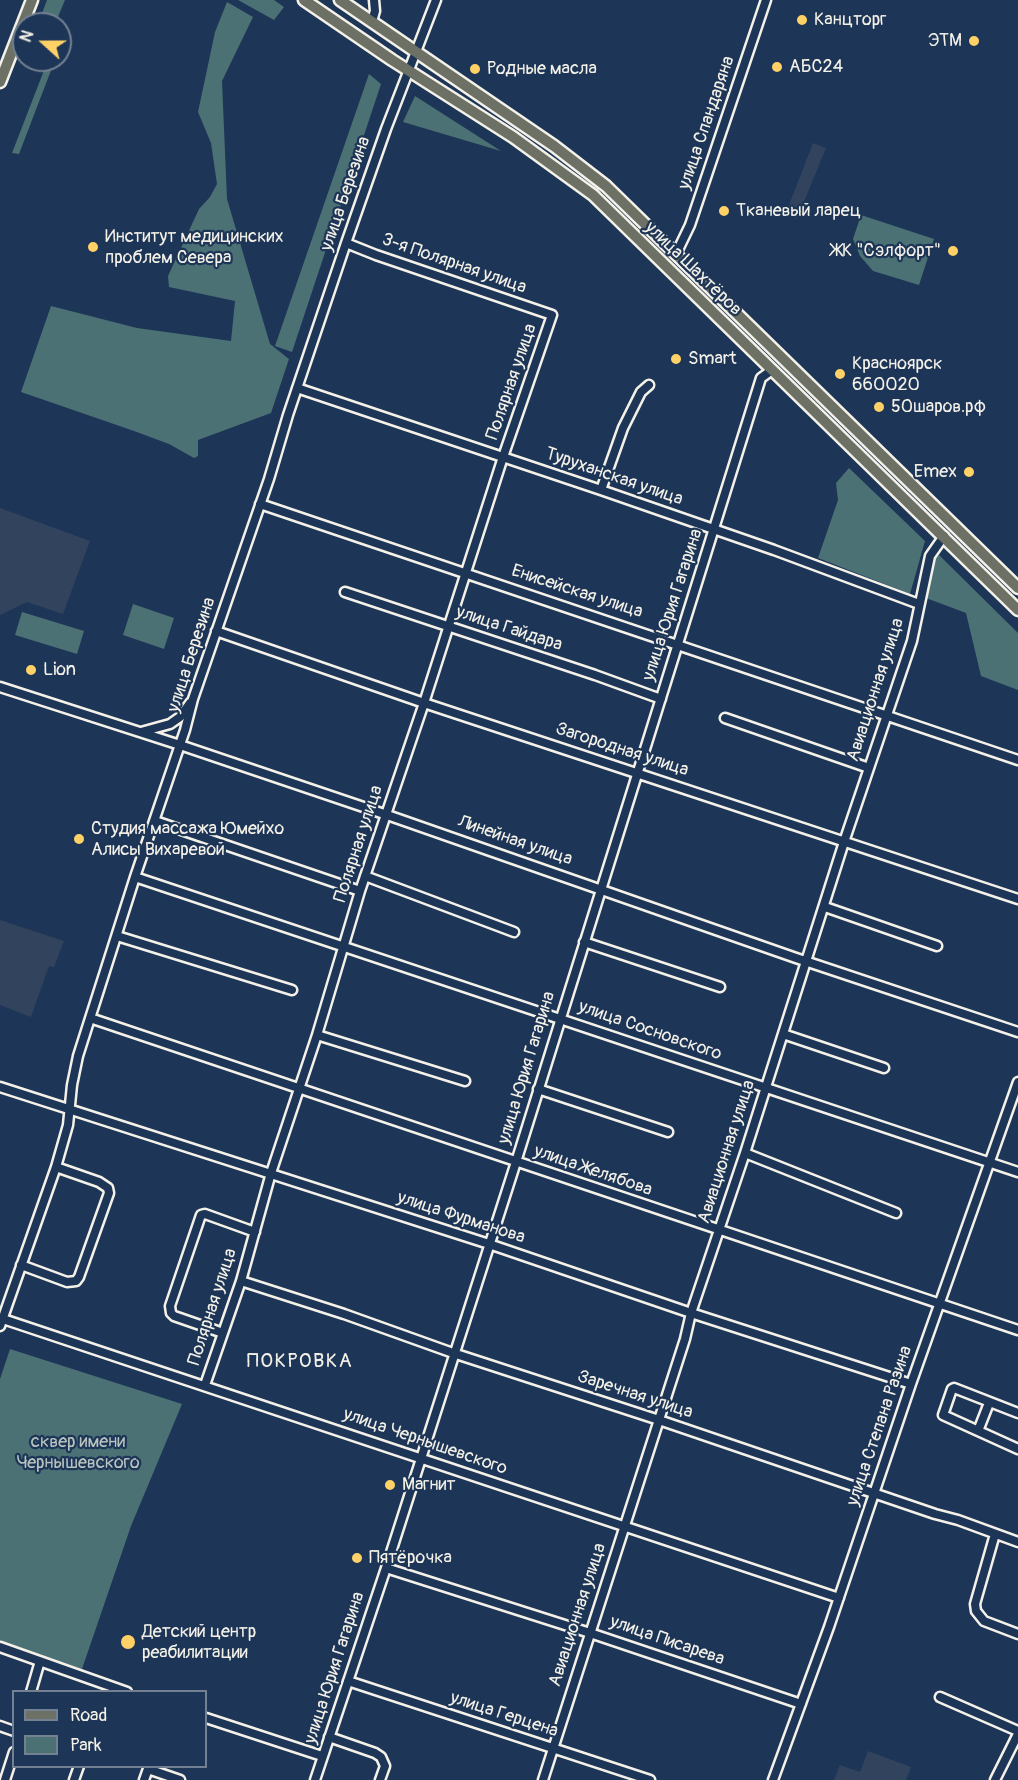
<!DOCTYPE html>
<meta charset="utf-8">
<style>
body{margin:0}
#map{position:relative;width:1018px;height:1780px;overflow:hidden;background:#1d3557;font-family:Pangolin,sans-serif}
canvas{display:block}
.legend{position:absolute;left:12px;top:1690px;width:195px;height:78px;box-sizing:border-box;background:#1d3557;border:2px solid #738091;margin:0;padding:8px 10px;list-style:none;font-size:18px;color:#f4f1e8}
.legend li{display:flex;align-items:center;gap:12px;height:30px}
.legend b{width:30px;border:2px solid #738091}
.north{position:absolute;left:12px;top:12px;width:60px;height:60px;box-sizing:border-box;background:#1d3557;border:2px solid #738091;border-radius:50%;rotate:291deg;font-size:16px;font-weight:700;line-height:24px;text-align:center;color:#f4f1e8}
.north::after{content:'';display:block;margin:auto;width:21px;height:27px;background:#ffd166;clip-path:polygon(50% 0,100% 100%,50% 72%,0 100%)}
</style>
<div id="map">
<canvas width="1018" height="1780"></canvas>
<ul class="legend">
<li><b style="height:8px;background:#6c7065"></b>Road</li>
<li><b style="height:16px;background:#4b7174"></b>Park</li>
</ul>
<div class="north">N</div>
</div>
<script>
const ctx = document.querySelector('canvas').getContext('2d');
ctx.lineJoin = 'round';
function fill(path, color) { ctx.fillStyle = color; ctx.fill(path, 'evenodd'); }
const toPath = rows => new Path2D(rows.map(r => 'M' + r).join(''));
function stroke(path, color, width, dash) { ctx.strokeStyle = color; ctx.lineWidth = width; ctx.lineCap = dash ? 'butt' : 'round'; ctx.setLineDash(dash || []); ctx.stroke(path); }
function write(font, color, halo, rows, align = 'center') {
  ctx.font = font + ' Pangolin,sans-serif'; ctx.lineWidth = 4.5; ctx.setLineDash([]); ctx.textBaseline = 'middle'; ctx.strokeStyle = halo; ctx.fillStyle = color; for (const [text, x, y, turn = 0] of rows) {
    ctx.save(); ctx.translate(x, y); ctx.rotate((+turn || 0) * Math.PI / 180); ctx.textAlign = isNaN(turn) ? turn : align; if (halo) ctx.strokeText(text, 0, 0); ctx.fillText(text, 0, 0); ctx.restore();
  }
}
fill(toPath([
 [813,143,826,148,797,219,785,215],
 [0,508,90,541,63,614,27,602,0,615],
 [0,920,64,941,54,967,49,966,31,1017,0,1005],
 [868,1751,911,1767,906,1780,834,1780,840,1765,860,1772]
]), '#32435e');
fill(toPath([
 [47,0,65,0,55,24,38,24],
 [238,0,274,0,284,7,274,20],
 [227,2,253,17,222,81,227,199,270,344,289,359,271,413,198,440,198,456,194,458,169,444,134,431,21,392,51,306,137,328,231,341,235,301,169,287,168,276,199,209,210,197,217,184,211,143,198,112,215,32],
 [48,60,55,60,19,154,12,153],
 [369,74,381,84,292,352,275,346],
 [415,96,501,151,403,122],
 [861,215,934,239,919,285,873,271,860,256,853,239],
 [849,468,925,541,910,594,818,558,838,500,836,483],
 [939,555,1018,633,1018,690,981,676,966,613,926,598,934,561],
 [133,604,174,618,164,649,123,635],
 [22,612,84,631,77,654,15,635],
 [10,1349,182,1404,131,1526,82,1669,0,1642,0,1379]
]), '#4b7174');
const minor = toPath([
 [372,21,375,11,374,0],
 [676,254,690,225,766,0],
 [297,388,601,490,774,550,919,604],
 [601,490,623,428,641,392,649,385],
 [260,504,1018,760],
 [345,592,595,675,661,699],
 [216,631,424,703,1018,899],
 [0,687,180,745,393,817,796,958,1018,1032],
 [725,718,869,768],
 [141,732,170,724,180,717,190,703],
 [155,821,360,891],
 [365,876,514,932],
 [135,877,1018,1172],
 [825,907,937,946],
 [117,936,292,990],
 [584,942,720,987],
 [90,1018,1018,1330],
 [783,1034,884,1068],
 [317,1035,465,1081],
 [0,1087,489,1244,691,1313,911,1384],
 [538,1089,668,1132],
 [745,1153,896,1213],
 [21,1265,67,1282,76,1281,79,1277,109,1193,108,1188,99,1182,56,1167],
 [241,1281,344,1314,453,1353,659,1420,935,1514,958,1520,1018,1542],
 [0,1318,839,1598],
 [0,1326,56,1167,68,1125,72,1085,78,1056,135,877,185,730,193,699,269,479,288,415,346,243,386,129,436,0],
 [223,1333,174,1316,171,1313,170,1306,201,1215,205,1214,255,1232],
 [205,1385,241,1281,271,1173,317,1035,360,891,424,703,503,457,552,315,376,255,346,243],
 [1018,1413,954,1388,952,1389,943,1415,1018,1449],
 [978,1431,989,1403],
 [995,1534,975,1604,976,1611,984,1621,1018,1634],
 [386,1568,590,1633,801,1704],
 [0,1647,127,1692],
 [348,1681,650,1780],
 [31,1692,40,1661],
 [940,1697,1018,1731],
 [206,1718,322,1756],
 [0,1726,14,1731],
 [329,1737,375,1753,381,1757,385,1766,380,1780],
 [148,1769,180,1780],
 [5,1780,14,1752],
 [74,1780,79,1766],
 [144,1780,149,1766],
 [315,1780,386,1568,516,1162,761,378,772,370],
 [543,1780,685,1339,691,1313,745,1153,844,842,912,641,930,556,944,536],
 [773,1780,829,1627,911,1384,1018,1082],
 [995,1780,1018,1734]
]);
const major = toPath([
 [304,0,392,60,513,137,593,195,1018,610],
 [340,0,554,146,606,186,1018,588],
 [0,82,32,0]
]);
stroke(minor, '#f4f1e8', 13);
stroke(major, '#f4f1e8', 15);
stroke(minor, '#1d3557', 8);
stroke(major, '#6c7065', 10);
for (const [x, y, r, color] of [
 [802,20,6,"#ffd166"],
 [974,41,6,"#ffd166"],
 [777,67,6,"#ffd166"],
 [475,69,6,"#ffd166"],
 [724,211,6,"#ffd166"],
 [93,247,6,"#ffd166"],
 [953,251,6,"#ffd166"],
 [676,359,6,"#ffd166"],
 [840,374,6,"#ffd166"],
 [879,407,6,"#ffd166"],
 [969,472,6,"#ffd166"],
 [31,670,6,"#ffd166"],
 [79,839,6,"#ffd166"],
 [390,1485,6,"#ffd166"],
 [357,1558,6,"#ffd166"],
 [128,1642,8,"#ffd166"]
]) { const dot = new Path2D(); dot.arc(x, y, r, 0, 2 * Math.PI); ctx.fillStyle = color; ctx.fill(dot); stroke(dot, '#1d3557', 2); }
write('18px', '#f4f1e8', '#1d3557', [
 ["Канцторг",814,20],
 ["ЭТМ",962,41,"right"],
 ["АБС24",789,67],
 ["Родные масла",487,69],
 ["Тканевый ларец",736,211],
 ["Институт медицинских",105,237],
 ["проблем Севера",105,258],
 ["ЖК \"Сэлфорт\"",941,251,"right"],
 ["Smart",688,359],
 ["Красноярск",852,364],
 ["660020",852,385],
 ["50шаров.рф",891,407],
 ["Emex",957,472,"right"],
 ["Lion",43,670],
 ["Студия массажа Юмейхо",91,829],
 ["Алисы Вихаревой",91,850],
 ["Магнит",402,1485],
 ["Пятёрочка",369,1558],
 ["Детский центр",142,1632],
 ["реабилитации",142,1653]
], 'left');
write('18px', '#f4f1e8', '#1d3557', [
 ["улица Спандаряна",707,123,-71],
 ["улица Березина",346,194,-71],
 ["3-я Полярная улица",454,264,19],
 ["улица Шахтёров",693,269,44],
 ["Полярная улица",512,382,-71],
 ["Туруханская улица",614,477,19],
 ["Енисейская улица",577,592,18],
 ["улица Юрия Гагарина",673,605,-72],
 ["улица Гайдара",509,629,18],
 ["улица Березина",192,655,-72],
 ["Авиационная улица",876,690,-72],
 ["Загородная улица",622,750,18],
 ["Линейная улица",515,841,19],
 ["Полярная улица",359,844,-72],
 ["улица Сосновского",650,1031,19],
 ["улица Юрия Гагарина",527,1068,-73],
 ["Авиационная улица",727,1152,-72],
 ["улица Желябова",593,1171,19],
 ["улица Фурманова",461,1218,18],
 ["Полярная улица",213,1307,-72],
 ["Заречная улица",635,1395,18],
 ["улица Степана Разина",880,1426,-71],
 ["улица Чернышевского",425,1442,19],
 ["Авиационная улица",578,1615,-72],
 ["улица Писарева",667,1641,19],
 ["улица Юрия Гагарина",335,1668,-72],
 ["улица Герцена",504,1715,18]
]);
write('18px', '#b9c4bf', '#1d3557', [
 ["сквер имени",78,1442],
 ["Чернышевского",78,1463]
]);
ctx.letterSpacing = '1.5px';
write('20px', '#f4f1e8', '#1d3557', [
 ["ПОКРОВКА",300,1362]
]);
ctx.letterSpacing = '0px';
</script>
